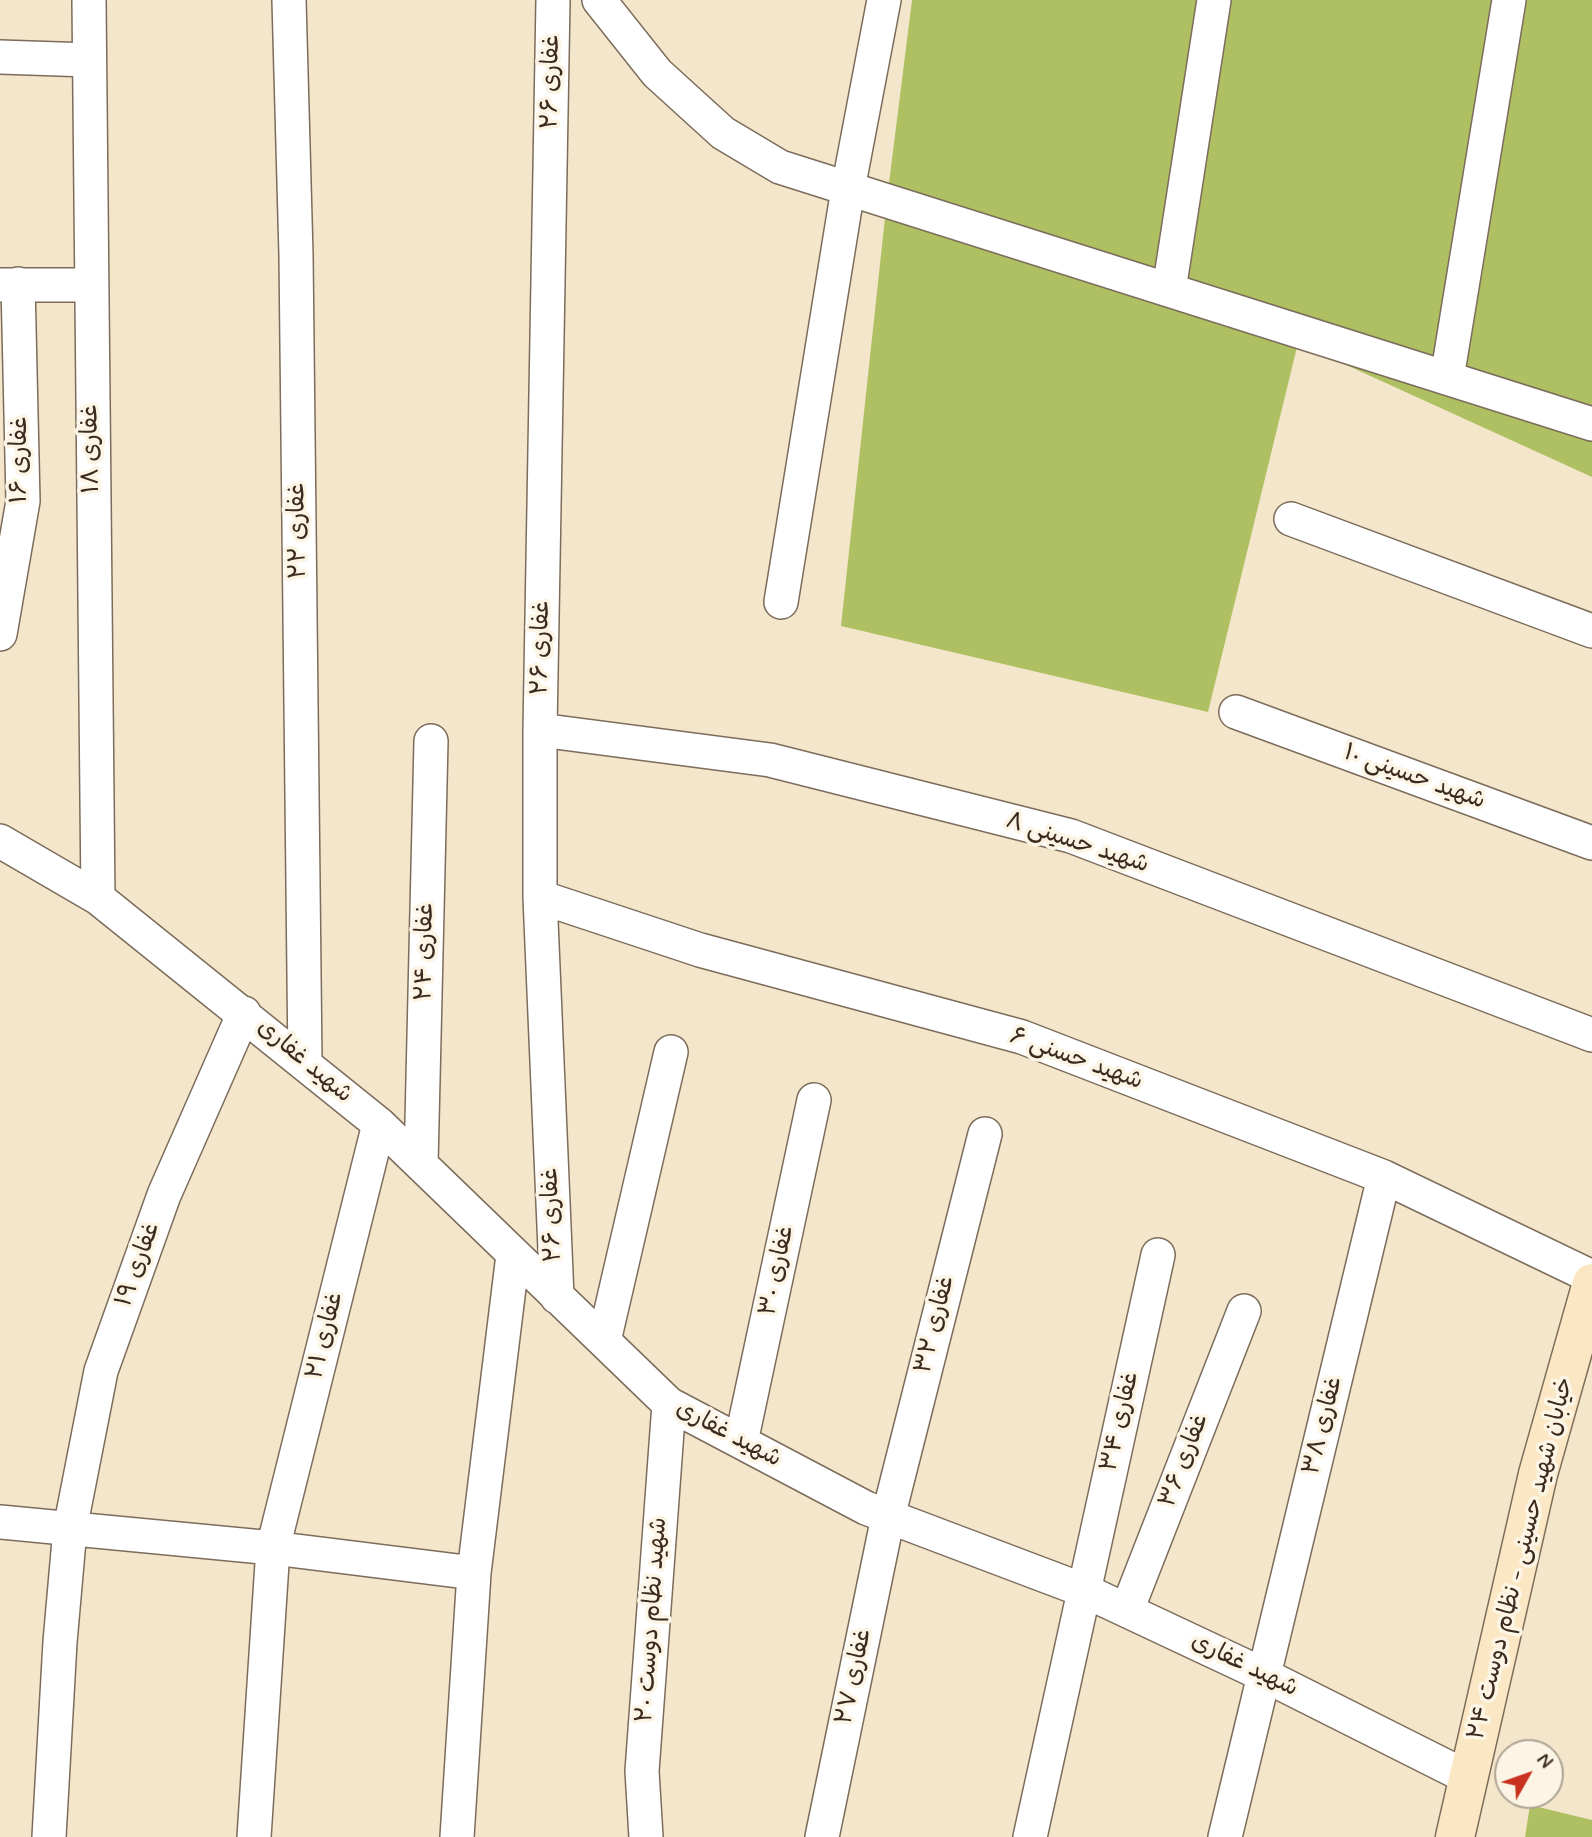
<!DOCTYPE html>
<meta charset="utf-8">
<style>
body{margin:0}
#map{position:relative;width:1592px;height:1837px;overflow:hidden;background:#f4e6cb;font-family:Mynerve,sans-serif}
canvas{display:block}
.north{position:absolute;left:1494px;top:1739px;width:70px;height:70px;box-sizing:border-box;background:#fcf5e5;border:2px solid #afa495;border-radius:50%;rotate:50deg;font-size:19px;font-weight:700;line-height:28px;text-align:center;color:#3b2a1e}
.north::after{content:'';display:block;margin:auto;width:24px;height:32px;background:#c8321e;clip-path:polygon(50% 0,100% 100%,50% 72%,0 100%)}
</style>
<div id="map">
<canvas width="1592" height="1837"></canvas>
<div class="north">N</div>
</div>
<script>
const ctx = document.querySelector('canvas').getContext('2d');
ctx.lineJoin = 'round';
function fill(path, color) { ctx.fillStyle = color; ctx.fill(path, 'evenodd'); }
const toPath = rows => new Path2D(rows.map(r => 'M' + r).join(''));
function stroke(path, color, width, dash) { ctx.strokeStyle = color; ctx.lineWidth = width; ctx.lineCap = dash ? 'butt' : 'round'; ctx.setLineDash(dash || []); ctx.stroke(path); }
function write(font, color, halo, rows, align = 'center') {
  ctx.font = font + ' Mynerve,"Playpen Sans Arabic",sans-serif'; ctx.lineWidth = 7; ctx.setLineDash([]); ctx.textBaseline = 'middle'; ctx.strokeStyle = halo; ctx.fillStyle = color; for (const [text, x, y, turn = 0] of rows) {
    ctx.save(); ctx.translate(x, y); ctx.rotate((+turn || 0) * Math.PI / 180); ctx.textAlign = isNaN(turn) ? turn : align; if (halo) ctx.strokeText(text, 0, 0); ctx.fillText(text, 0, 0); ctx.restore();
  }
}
fill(toPath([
 [912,0,1592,0,1592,477,1298,343,1208,712,841,626,887,199],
 [1530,1805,1592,1820,1592,1837,1525,1837]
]), '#afc063');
const street = toPath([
 [89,0,98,898],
 [289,0,296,255,305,1063],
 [553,0,540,730,540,897,557,1297],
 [599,0,657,73,723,133,780,167,1592,424],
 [0,57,89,60],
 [0,285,89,285],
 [1169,290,1214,0],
 [1447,378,1509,0],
 [1291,519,1592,631],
 [781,602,848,189,884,0],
 [0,634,23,501,18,284],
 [1236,712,1592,843],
 [540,730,770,760,1071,836,1592,1035],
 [0,841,98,898,379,1124,669,1404,866,1508,1083,1590,1264,1675,1469,1778],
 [540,897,700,950,1022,1037,1384,1177,1592,1277],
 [421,1164,431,741],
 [604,1341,671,1052],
 [741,1442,814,1100],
 [0,1522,273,1548,474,1573],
 [1127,1610,1244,1311],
 [49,1837,60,1642,70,1529,101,1371,164,1195,244,1013],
 [254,1837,273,1548,379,1124],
 [457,1837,474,1573,513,1255],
 [646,1837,642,1771,669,1404],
 [822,1837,888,1517,985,1134],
 [1030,1837,1158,1255],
 [1225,1837,1384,1177]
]);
const secondary = toPath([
 [1455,1837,1538,1474,1592,1283]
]);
stroke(street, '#7c6c5b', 36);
stroke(secondary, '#7c6c5b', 41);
stroke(street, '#fff', 33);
stroke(secondary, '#fbe7c3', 38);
write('24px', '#3b2a1e', '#fcf5e5', [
 ["غفاری ۲۶",552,82,-89],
 ["غفاری ۱۸",92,449,-91],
 ["غفاری ۱۶",21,460,-90],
 ["غفاری ۲۲",299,531,-91],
 ["غفاری ۲۶",542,648,-89],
 ["شهید حسینی ۱۰",1414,778,20],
 ["شهید حسینی ۸",1077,844,18],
 ["غفاری ۲۴",426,952,-89],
 ["شهید حسنی ۶",1076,1060,20],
 ["شهید غفاری",304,1062,40],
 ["غفاری ۲۶",553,1215,-92],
 ["غفاری ۱۹",139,1265,-70],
 ["غفاری ۳۰",778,1271,-78],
 ["غفاری ۳۲",936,1325,-76],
 ["غفاری ۲۱",326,1336,-76],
 ["غفاری ۳۴",1121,1422,-77],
 ["غفاری ۳۸",1324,1426,-76],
 ["شهید غفاری",728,1435,28],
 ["غفاری ۳۶",1185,1461,-69],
 ["خیابان شهید حسینی - نظام دوست ۲۴",1522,1559,-76],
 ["شهید نظام دوست ۲۰",653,1620,-86],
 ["شهید غفاری",1244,1666,26],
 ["غفاری ۲۷",855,1677,-78]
]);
</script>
